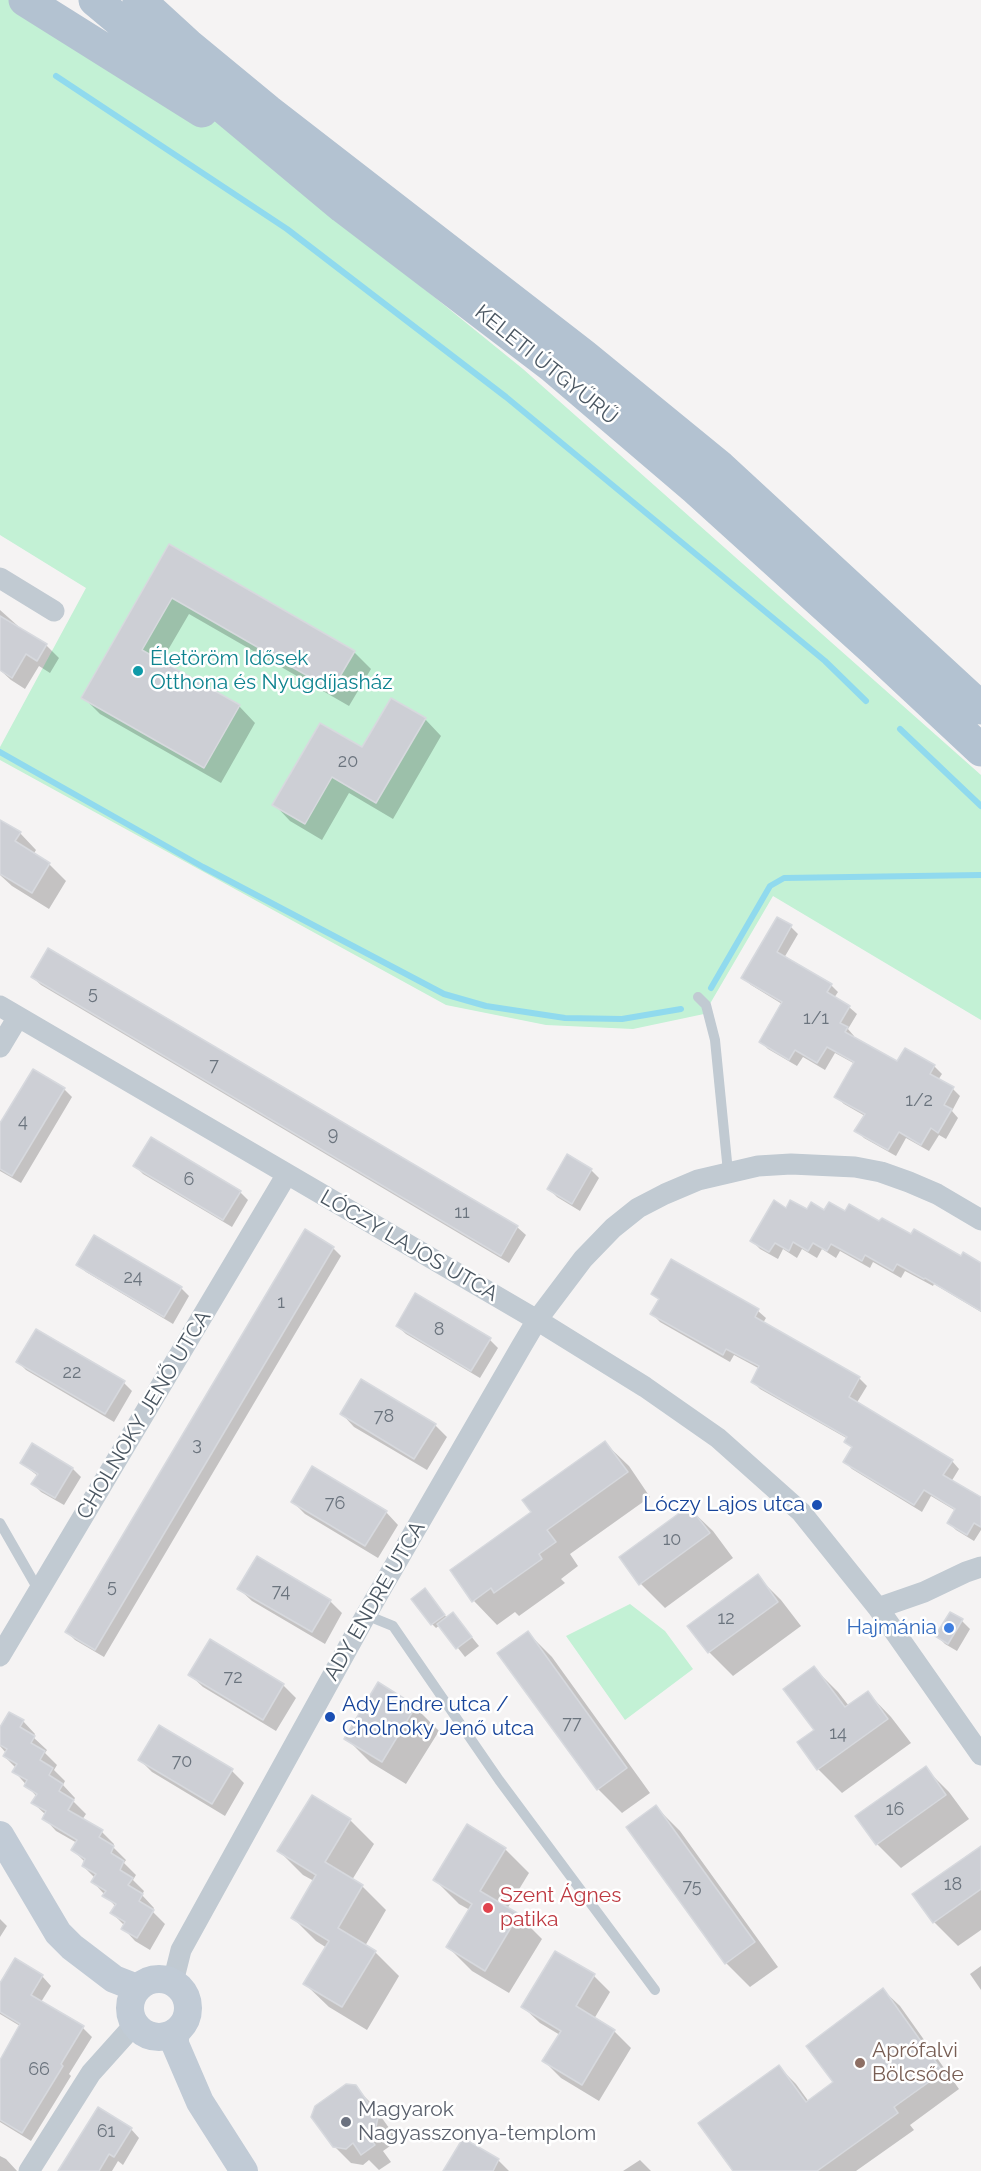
<!DOCTYPE html>
<meta charset="utf-8">
<style>
body{margin:0}
canvas{display:block;background:#f5f3f3}
</style>
<canvas width="981" height="2171"></canvas>
<script>
const ctx = document.querySelector('canvas').getContext('2d');
ctx.lineJoin = 'round';
function fill(path, color) { ctx.fillStyle = color; ctx.fill(path, 'evenodd'); }
const toPath = rows => new Path2D(rows.map(r => 'M' + r).join(''));
function stroke(path, color, width, dash) { ctx.strokeStyle = color; ctx.lineWidth = width; ctx.lineCap = dash ? 'butt' : 'round'; ctx.setLineDash(dash || []); ctx.stroke(path); }
function write(font, color, halo, rows, align = 'center') {
  ctx.font = font + ' Raleway,sans-serif'; ctx.lineWidth = 5; ctx.setLineDash([]); ctx.textBaseline = 'middle'; ctx.strokeStyle = halo; ctx.fillStyle = color; for (const [text, x, y, turn = 0] of rows) {
    ctx.save(); ctx.translate(x, y); ctx.rotate((+turn || 0) * Math.PI / 180); ctx.textAlign = isNaN(turn) ? turn : align; if (halo) ctx.strokeText(text, 0, 0); ctx.fillText(text, 0, 0); ctx.restore();
  }
}
fill(toPath([
 [0,0,51,0,173,85,523,369,981,775,981,1020,773,896,704,1014,633,1029,546,1025,446,1005,0,760,0,747,86,588,0,535],
 [630,1604,665,1631,693,1669,625,1720,566,1636]
]), '#c3f1d5');
fill(toPath([
 [169,546,354,652,371,669,349,706,189,614,161,662,239,706,255,723,221,783,100,714,83,697],
 [0,610,18,626,17,628,46,645,59,658,50,673,39,666,25,689,11,680,0,670],
 [425,719,441,736,393,819,349,793,322,840,290,821,274,804,363,749],
 [0,821,20,833,36,850,33,855,49,864,66,881,49,909,12,886,0,875],
 [791,927,798,934,784,958,831,985,838,992,834,998,849,1007,857,1014,848,1029,854,1036,853,1038,898,1063,905,1050,934,1066,942,1074,938,1080,953,1089,960,1096,952,1111,958,1118,946,1139,939,1135,929,1151,906,1138,896,1156,864,1138,856,1130,865,1116,844,1104,836,1097,855,1064,835,1053,825,1070,803,1057,797,1066,768,1049,761,1042,782,1004,751,985,743,978],
 [48,950,517,1227,526,1235,509,1263,41,985,32,977],
 [64,1089,72,1097,21,1183,0,1171,0,1126],
 [135,1166,240,1192,248,1200,232,1227,143,1174],
 [591,1170,599,1178,580,1211,557,1197,549,1189],
 [786,1210,846,1213,880,1223,981,1264,981,1312,934,1284,933,1286,905,1271,901,1278,873,1262,870,1268,840,1251,836,1258,822,1249,817,1258,802,1249,797,1258,783,1249,778,1259,760,1249,752,1241],
 [94,1237,181,1288,189,1296,173,1324,86,1272,78,1264],
 [333,1248,341,1256,104,1657,75,1640,67,1632],
 [672,1261,758,1311,766,1318,763,1323,859,1378,867,1386,856,1404,952,1461,959,1469,951,1482,980,1498,981,1496,981,1530,974,1541,956,1530,949,1523,956,1511,931,1496,922,1512,852,1469,845,1462,853,1449,846,1442,848,1439,760,1389,753,1382,760,1369,734,1355,730,1362,660,1322,652,1314,660,1301,653,1294],
 [397,1326,490,1340,498,1348,480,1378,406,1334],
 [18,1362,124,1383,132,1391,114,1422,26,1370],
 [342,1414,435,1425,447,1437,427,1470,354,1427],
 [605,1443,629,1466,650,1497,570,1554,578,1566,561,1579,565,1583,519,1616,515,1612,497,1625,474,1601,533,1512],
 [32,1445,73,1469,81,1477,64,1505,41,1492,33,1484,38,1476,21,1463],
 [293,1502,386,1512,398,1525,378,1558,305,1514],
 [689,1508,713,1531,733,1558,665,1608,641,1584,621,1558],
 [757,1576,781,1600,801,1626,733,1676,709,1652],
 [239,1589,330,1601,342,1613,325,1644,252,1601],
 [429,1594,447,1618,453,1614,479,1646,465,1657,440,1625,436,1628,432,1624,413,1599],
 [962,1621,970,1629,957,1651,945,1644,937,1636],
 [528,1633,552,1657,650,1793,622,1813,598,1789],
 [210,1641,283,1685,296,1698,276,1731,203,1687,190,1675],
 [814,1668,838,1692,849,1706,868,1693,891,1717,911,1743,842,1793,818,1769],
 [415,1707,439,1731,406,1784,370,1762,346,1738],
 [23,1721,35,1734,33,1737,47,1750,45,1753,57,1765,54,1770,65,1781,63,1785,75,1798,73,1801,86,1814,82,1820,102,1832,114,1844,113,1847,126,1860,124,1863,136,1875,133,1880,144,1891,142,1895,154,1908,152,1911,165,1924,150,1950,135,1941,123,1928,124,1925,112,1913,116,1907,93,1882,95,1878,83,1866,85,1862,73,1850,77,1843,56,1831,44,1818,46,1815,33,1803,37,1797,14,1771,16,1768,4,1756,6,1753,0,1746,0,1730],
 [140,1760,232,1771,244,1783,225,1816,152,1772],
 [925,1768,949,1792,969,1819,901,1868,877,1844,857,1817],
 [656,1807,680,1831,778,1967,750,1987,726,1963],
 [350,1820,374,1844,352,1880,362,1886,386,1910,365,1946,375,1952,399,1976,367,2030,329,2007,305,1984,327,1948,316,1941,292,1917,314,1881,303,1875,279,1851],
 [981,1848,981,1930,958,1946,934,1922],
 [505,1849,529,1873,507,1909,518,1915,542,1939,509,1993,472,1971,448,1947,470,1910,459,1904,435,1880],
 [0,1919,7,1926,0,1937],
 [15,1961,42,1976,51,1986,41,2002,83,2028,92,2037,69,2074,71,2076,31,2141,0,2122,0,2059,2,2060,20,2026,0,2014,0,1986],
 [981,1966,981,1990,970,1974],
 [594,1976,610,1992,594,2019,614,2031,631,2048,599,2101,561,2078,544,2061,560,2035,540,2023,523,2007],
 [883,1990,900,2006,959,2089,910,2125,914,2130,856,2171,735,2171,779,2067,796,2084,809,2102,835,2083],
 [355,2087,372,2104,394,2135,393,2144,383,2151,391,2162,379,2170,369,2160,363,2165,351,2163,334,2146],
 [131,2129,139,2138,123,2165,118,2161,112,2171,60,2171],
 [463,2140,498,2160,509,2171,452,2171],
 [0,2156,6,2159,17,2171,0,2171],
 [640,2160,651,2171,623,2171]
]), '#0003');
stroke(toPath([
 [56,76,287,229,506,397,825,661,866,701],
 [900,729,981,806],
 [0,752,203,867,444,994,486,1006,565,1018,622,1019,681,1009],
 [711,988,770,886,784,878,981,875]
]), '#90daee', 6);
const building = toPath([
 [169,544,355,651,332,690,172,598,142,650,240,705,204,768,81,698,169,544],
 [0,616,47,644,37,661,26,654,12,678,0,670,0,616],
 [391,698,426,718,376,803,332,777,305,824,272,805,320,723,362,747,391,698],
 [0,820,21,832,15,841,50,863,32,893,0,874,0,820],
 [777,917,792,925,777,952,832,984,827,992,850,1006,840,1023,848,1027,845,1032,897,1061,905,1048,935,1065,930,1074,954,1087,944,1105,952,1109,938,1133,931,1128,921,1145,899,1132,888,1150,854,1131,865,1114,834,1097,854,1062,827,1047,817,1063,795,1050,789,1060,759,1042,782,1002,741,978,777,917],
 [48,948,518,1226,501,1256,31,977,48,948],
 [33,1069,65,1088,12,1176,0,1169,0,1123,33,1069],
 [151,1137,241,1191,223,1220,133,1166,151,1137],
 [567,1154,592,1169,572,1204,547,1189,567,1154],
 [774,1200,786,1208,790,1200,807,1209,811,1202,824,1210,829,1202,845,1211,849,1204,879,1221,882,1218,911,1234,914,1229,961,1256,963,1252,981,1263,981,1311,925,1278,924,1279,897,1264,893,1271,865,1255,862,1261,831,1244,827,1251,813,1243,808,1251,793,1242,789,1251,775,1243,769,1252,750,1241,774,1200],
 [305,1229,334,1247,95,1650,65,1632,305,1229],
 [94,1235,182,1287,164,1317,76,1265,94,1235],
 [671,1259,759,1309,755,1317,860,1377,849,1397,953,1460,943,1475,981,1497,981,1527,974,1523,967,1535,947,1523,955,1509,924,1490,914,1505,843,1462,852,1447,844,1442,847,1437,751,1382,759,1366,726,1349,723,1355,650,1314,659,1299,651,1294,671,1259],
 [415,1293,491,1338,471,1371,396,1326,415,1293],
 [36,1329,125,1381,105,1414,16,1362,36,1329],
 [361,1379,436,1424,414,1459,340,1414,361,1379],
 [605,1441,628,1472,547,1530,556,1542,539,1554,542,1559,494,1593,491,1588,472,1602,450,1570,531,1512,522,1500,605,1441],
 [32,1443,73,1468,55,1498,31,1484,38,1474,20,1463,32,1443],
 [312,1466,387,1511,365,1546,291,1502,312,1466],
 [689,1506,710,1533,639,1585,619,1557,689,1506],
 [257,1556,331,1600,312,1632,237,1589,257,1556],
 [758,1574,778,1602,708,1653,687,1626,758,1574],
 [425,1588,445,1615,431,1625,411,1599,425,1588],
 [453,1612,472,1637,456,1649,437,1624,453,1612],
 [950,1612,963,1619,948,1644,935,1636,950,1612],
 [528,1631,627,1768,597,1790,497,1653,528,1631],
 [210,1639,284,1684,263,1720,188,1675,210,1639],
 [814,1666,845,1707,868,1691,888,1719,817,1770,797,1742,814,1730,783,1689,814,1666],
 [378,1682,416,1706,382,1762,344,1739,378,1682],
 [9,1712,24,1720,20,1727,35,1736,31,1743,45,1751,40,1760,53,1768,49,1775,63,1784,59,1791,74,1800,68,1810,103,1830,99,1837,114,1846,111,1853,124,1861,120,1870,133,1878,128,1885,143,1894,139,1901,154,1910,137,1938,121,1929,125,1922,110,1913,116,1904,102,1896,106,1891,91,1882,96,1874,82,1866,85,1859,71,1850,77,1840,42,1819,46,1811,31,1803,37,1794,24,1786,27,1780,12,1772,17,1764,3,1756,7,1749,0,1745,0,1727,9,1712],
 [159,1725,233,1769,212,1804,138,1760,159,1725],
 [926,1766,946,1795,876,1845,855,1816,926,1766],
 [312,1795,351,1819,325,1862,363,1885,338,1928,376,1951,342,2007,303,1984,329,1941,291,1918,316,1875,277,1851,312,1795],
 [656,1805,755,1942,725,1964,626,1827,656,1805],
 [467,1824,506,1848,480,1891,519,1914,485,1971,446,1947,472,1904,433,1880,467,1824],
 [981,1846,981,1889,933,1923,912,1894,981,1846],
 [555,1951,595,1974,576,2006,615,2030,582,2085,542,2061,561,2031,521,2007,555,1951],
 [15,1958,43,1975,31,1995,84,2026,61,2064,63,2066,22,2133,0,2120,0,2060,20,2024,0,2012,0,1983,15,1958],
 [883,1988,943,2072,894,2107,898,2113,817,2171,733,2171,698,2123,779,2065,806,2102,833,2082,806,2046,883,1988],
 [346,2084,356,2085,378,2117,376,2127,367,2134,375,2145,361,2155,353,2143,346,2149,333,2147,311,2117,315,2106,346,2084],
 [98,2107,132,2128,114,2157,109,2154,99,2171,58,2171,98,2107],
 [463,2138,499,2159,493,2171,443,2171,463,2138]
]);
fill(building, '#cdcfd5');
stroke(building, '#d7d9de', 1.5);
stroke(toPath([
 [698,997,706,1005,715,1040,728,1172],
 [0,1523,39,1591],
 [366,1615,393,1626,499,1780,655,1990]
]), '#c1cad2', 10);
stroke(toPath([
 [0,578,54,611],
 [0,1006,537,1320,645,1387,718,1438,801,1512,878,1608,981,1755],
 [0,1047,18,1017],
 [878,1608,924,1592,966,1572,981,1567],
 [0,1656,287,1174],
 [173,1982,181,1950,366,1615,521,1347,537,1320,583,1259,613,1228,638,1208,665,1194,698,1180,758,1166,791,1164,855,1167,881,1172,909,1182,937,1194,981,1220],
 [29,2171,91,2073,135,2024]
]), '#c1cad2', 21);
stroke(toPath([
 [0,1835,58,1933,72,1947,114,1979,137,1988],
 '130 2008a29 29 0 1 1 58 0a29 29 0 1 1-58 0Z',
 [175,2032,175,2044,200,2102,244,2171]
]), '#c1cbd6', 28);
stroke(toPath([
 [25,0,202,111],
 [95,0,343,207,553,367,696,489,875,651,981,750],
 [139,0,188,45,268,111,583,355,720,467,981,708]
]), '#b3c2d1', 33);
for (const [x, y, r, color] of [
 [138,671,6,"#0f9aa8"],
 [817,1505,6,"#1a4fb4"],
 [949,1628,6,"#3f7fe0"],
 [330,1717,6,"#1a4fb4"],
 [488,1908,6,"#e0444e"],
 [860,2063,6,"#8d6e63"],
 [346,2122,6,"#6b7280"]
]) { const dot = new Path2D(); dot.arc(x, y, r, 0, 2 * Math.PI); ctx.fillStyle = color; ctx.fill(dot); stroke(dot, '#fff', 2); }
write('18px', '#6b747e', null, [
 ["20",348,762],
 ["5",93,994],
 ["1/1",816,1019],
 ["7",214,1066],
 ["1/2",919,1101],
 ["4",23,1122],
 ["9",333,1135],
 ["6",189,1180],
 ["11",462,1213],
 ["24",133,1278],
 ["1",281,1303],
 ["8",439,1330],
 ["22",72,1373],
 ["78",384,1417],
 ["3",197,1445],
 ["76",335,1504],
 ["10",672,1540],
 ["5",112,1587],
 ["74",281,1592],
 ["12",726,1619],
 ["72",233,1678],
 ["77",572,1724],
 ["14",838,1734],
 ["70",182,1762],
 ["16",895,1810],
 ["18",953,1885],
 ["75",692,1887],
 ["66",39,2070],
 ["61",106,2132]
]);
write('21px', '#4a5661', '#fff', [
 ["KELETI ÚTGYŰRŰ",546,365,39],
 ["LÓCZY LAJOS UTCA",409,1246,30],
 ["CHOLNOKY JENŐ UTCA",144,1415,-59],
 ["ADY ENDRE UTCA",375,1601,-60]
]);
write('21px', '#0d838f', '#fff', [
 ["Életöröm Idősek",150,659],
 ["Otthona és Nyugdíjasház",150,683]
], 'left');
write('21px', '#164399', '#fff', [
 ["Lóczy Lajos utca",805,1505],
 ["Ady Endre utca /",342,1705,"left"],
 ["Cholnoky Jenő utca",342,1729,"left"]
], 'right');
write('21px', '#366cbe', '#fff', [
 ["Hajmánia",937,1628]
], 'right');
write('21px', '#be3a42', '#fff', [
 ["Szent Ágnes",500,1896],
 ["patika",500,1920]
], 'left');
write('21px', '#785e54', '#fff', [
 ["Aprófalvi",872,2051],
 ["Bölcsőde",872,2075]
], 'left');
write('21px', '#5b616d', '#fff', [
 ["Magyarok",358,2110],
 ["Nagyasszonya-templom",358,2134]
], 'left');
</script>
